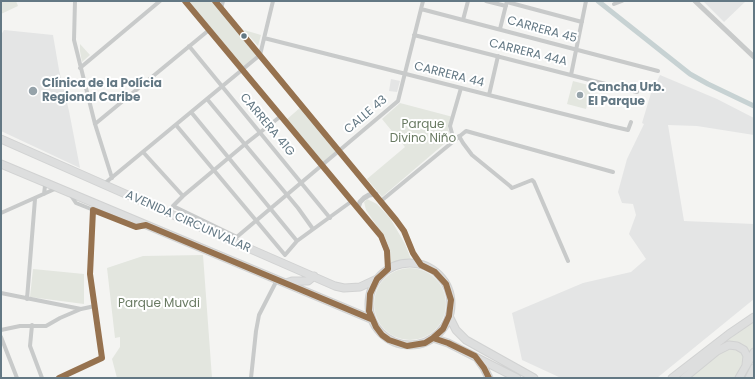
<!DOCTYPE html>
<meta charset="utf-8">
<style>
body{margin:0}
#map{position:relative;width:755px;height:379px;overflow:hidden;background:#f4f4f2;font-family:Poppins,sans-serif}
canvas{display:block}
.frame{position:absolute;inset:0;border:2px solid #637884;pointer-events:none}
</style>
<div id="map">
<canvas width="755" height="379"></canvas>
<div class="frame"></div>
</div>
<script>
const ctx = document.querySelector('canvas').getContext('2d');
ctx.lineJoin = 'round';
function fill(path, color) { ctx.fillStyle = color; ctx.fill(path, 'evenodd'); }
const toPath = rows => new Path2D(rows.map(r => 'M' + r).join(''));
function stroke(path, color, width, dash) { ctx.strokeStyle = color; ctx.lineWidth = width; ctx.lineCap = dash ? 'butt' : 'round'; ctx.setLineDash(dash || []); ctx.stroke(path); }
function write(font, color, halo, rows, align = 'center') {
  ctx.font = font + ' Poppins,sans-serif'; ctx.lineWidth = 4; ctx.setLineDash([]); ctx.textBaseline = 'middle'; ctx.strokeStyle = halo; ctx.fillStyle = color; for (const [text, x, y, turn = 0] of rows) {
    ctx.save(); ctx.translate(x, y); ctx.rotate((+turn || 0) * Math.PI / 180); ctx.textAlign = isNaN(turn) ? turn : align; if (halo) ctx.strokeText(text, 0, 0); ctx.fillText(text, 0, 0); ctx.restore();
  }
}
fill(toPath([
 [703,1,746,1,724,22],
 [4,30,53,35,59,70,69,111,80,168,1,131,1,35],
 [660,75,717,99,754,118,754,135,697,126,668,125,684,221,754,224,754,299,657,378,561,378,522,360,512,313,583,283,631,272,646,259,629,234,636,215,633,204,622,203,618,192,627,159,644,124,642,123,651,93],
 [391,79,400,81,397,92,389,91]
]), '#e4e5e5');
fill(toPath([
 [1,1,16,1,18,6,1,14],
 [186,1,213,1,260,55,243,69],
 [244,30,261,35,258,46],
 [80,44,90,55,82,62,80,51],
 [573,81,592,86,586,109,567,104],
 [400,103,453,117,448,128,451,138,382,197,367,179,405,147,382,119],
 [302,106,339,151,322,165,285,121],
 [367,199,377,204,390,218,405,244,411,259,401,260,391,263,390,250,385,238,366,210,364,202],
 [203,255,212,378,117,378,112,359,120,347,120,337,115,338,107,268,143,256],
 '374 304a36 36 0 1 1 72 0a36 36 0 1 1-72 0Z',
 [33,269,84,274,84,304,30,297],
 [754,321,754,348,749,356,747,348,740,343,723,343],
 [733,348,739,350,743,356,744,364,735,378,690,378,721,352]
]), '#e3e6df');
stroke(toPath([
 [598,1,690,74,708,84,754,106]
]), '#c7d2d3', 5);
const trunk = toPath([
 [1,139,232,241,335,286,344,288,360,287,377,279],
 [1,164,371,319],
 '369 304a41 41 0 1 1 82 0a41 41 0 1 1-82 0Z',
 [286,283,292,281,308,281,314,276],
 [449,316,456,330,466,340,534,378],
 [433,338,448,343,517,378],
 [477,358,484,368,489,378],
 [672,378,729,334,754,317],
 [684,378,717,351,729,345,737,346,744,350,747,356,746,365],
 [739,378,754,352],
 [749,378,754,368]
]);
stroke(trunk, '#d1d2d2', 9);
stroke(toPath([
 [75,1,74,40,95,124,112,178],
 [486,1,506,6],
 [507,2,582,22],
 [614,4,622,1],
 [221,9,223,1],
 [421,9,658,71],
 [463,20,468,1],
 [500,29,507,1],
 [414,35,637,92],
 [264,38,611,126,628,130,631,122],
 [189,46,330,218],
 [80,68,160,1],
 [571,75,586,1],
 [489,95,498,56],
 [207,99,298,208,313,229],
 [191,112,297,241],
 [95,124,209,30],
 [176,125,285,255],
 [459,136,463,143,472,155,510,186,512,188,532,180,534,182,568,261],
 [454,141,450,126,461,88],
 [143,152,183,196],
 [43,182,45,186,44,194],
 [104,184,260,55,273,1],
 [70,194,76,203,136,227,144,225],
 [381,201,466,131,613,172],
 [1,213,57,188],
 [237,237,173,206,183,196,244,145,281,116],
 [232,241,398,101,423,1],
 [285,255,297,241,352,201],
 [1,293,81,309],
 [27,299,35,199],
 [32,325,30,346,42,378],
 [1,330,20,326,46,326,60,318,81,309,95,306],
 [1,337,17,378],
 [59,378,102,358,90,274,93,210],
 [251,378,256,331,259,315,277,280]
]), '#c8caca', 4);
stroke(toPath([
 [185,1,381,236,387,251,388,269],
 [215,1,396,220,404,231,413,253,421,265],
 [695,1,754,57],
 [358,208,360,202,364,198,369,195,376,194]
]), '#c8caca', 5);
stroke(trunk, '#dddede', 7);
stroke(toPath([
 [185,1,381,236,387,251,388,269,377,279,370,294,369,311,376,327,382,335,389,340,407,346,425,343,433,338,443,329,449,316,451,300,446,284,435,272,421,265,413,253,404,231,396,220,215,1],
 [433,338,448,343,475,356,484,368,489,378],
 [59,378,102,358,90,274,93,210,136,227,146,225,371,319]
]), '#96724f', 6);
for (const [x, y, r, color] of [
 [244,36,3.5,"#637884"],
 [33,91,5,"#96a3aa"],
 [580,95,4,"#96a3aa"]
]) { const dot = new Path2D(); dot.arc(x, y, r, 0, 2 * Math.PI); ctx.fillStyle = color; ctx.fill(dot); stroke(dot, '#fff', 1.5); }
write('12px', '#637884', '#fff', [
 ["CARRERA 45",542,30,15],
 ["CARRERA 44A",528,53,14],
 ["CARRERA 44",449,75,14],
 ["CALLE 43",366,115,-40],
 ["CARRERA 41G",267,125,50],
 ["AVENIDA CIRCUNVALAR",188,222,24]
]);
write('bold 12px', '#637884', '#fff', [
 ["Clínica de la Polícia",42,84],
 ["Regional Caribe",42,98],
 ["Cancha Urb.",588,88],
 ["El Parque",588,102]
], 'left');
write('12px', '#697a62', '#fff', [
 ["Parque",423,125],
 ["Divino Niño",423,139],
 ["Parque Muvdi",159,304]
]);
</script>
